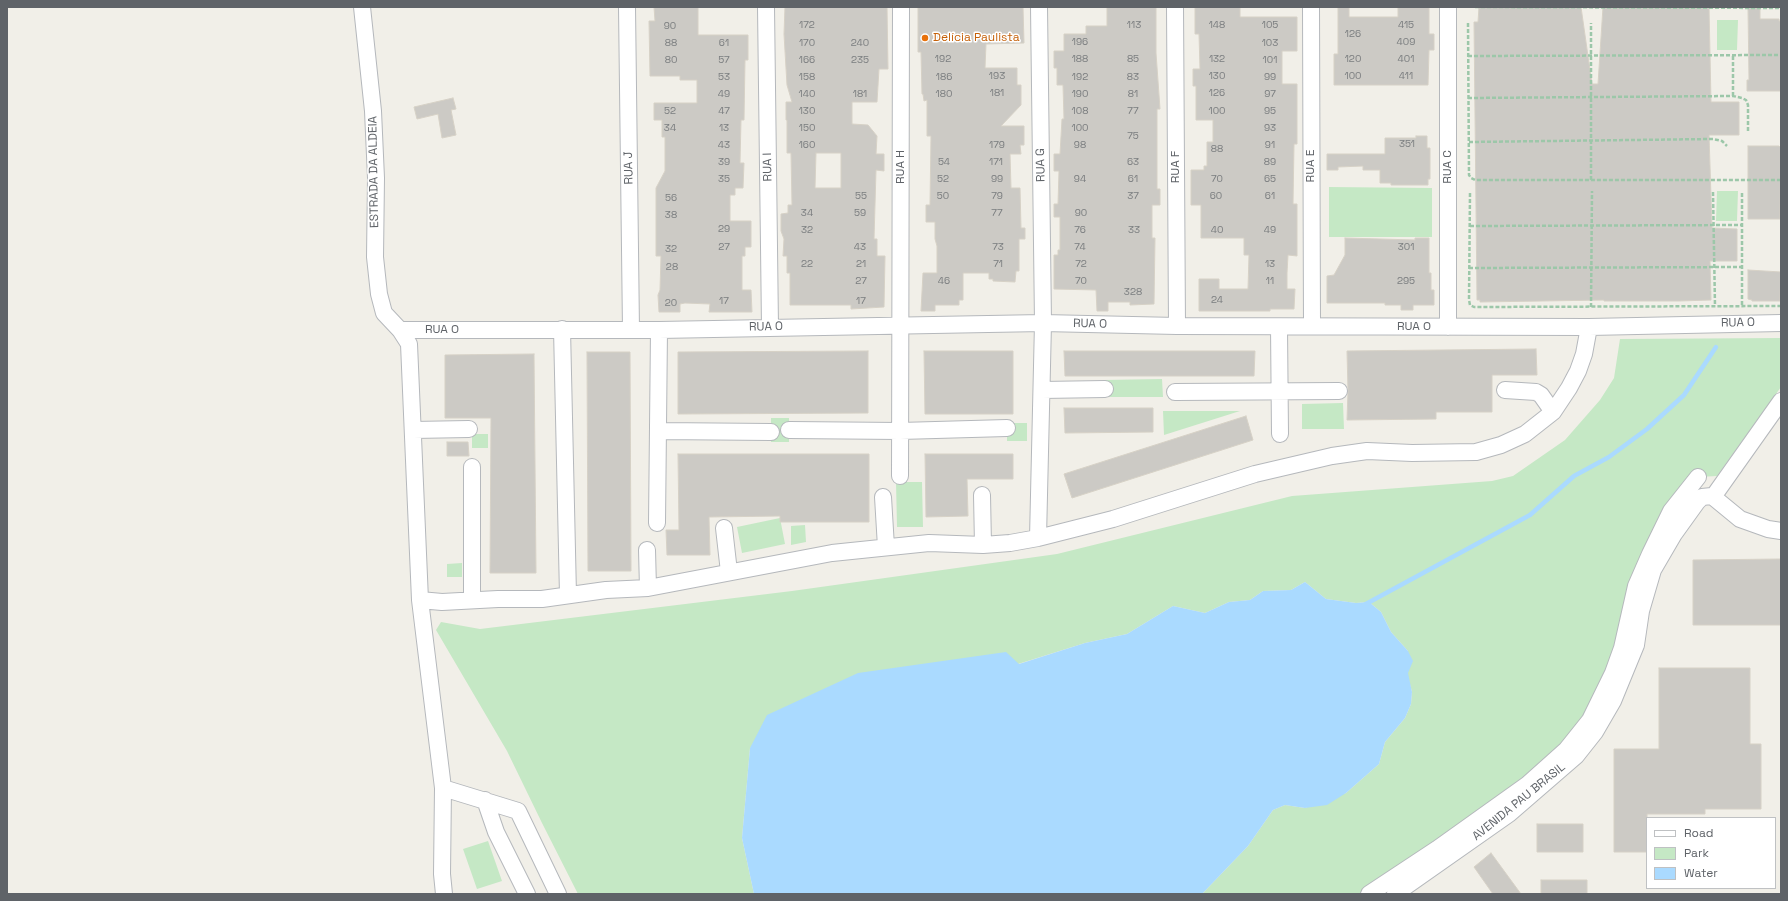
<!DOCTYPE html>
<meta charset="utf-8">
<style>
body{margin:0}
#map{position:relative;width:1788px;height:901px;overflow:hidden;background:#f1efe8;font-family:"Space Grotesk",sans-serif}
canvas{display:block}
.frame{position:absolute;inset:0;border:8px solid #5f6368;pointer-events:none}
.legend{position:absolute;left:1646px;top:817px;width:130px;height:72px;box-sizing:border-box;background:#fff;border:1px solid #bfc1c3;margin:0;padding:5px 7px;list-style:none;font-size:12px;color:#5f6368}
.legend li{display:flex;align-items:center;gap:8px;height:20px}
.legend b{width:20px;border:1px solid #bfc1c3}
</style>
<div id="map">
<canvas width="1788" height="901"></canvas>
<div class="frame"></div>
<ul class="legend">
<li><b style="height:5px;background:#fff"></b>Road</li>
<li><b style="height:11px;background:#c5e8c5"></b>Park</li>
<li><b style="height:11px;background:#aadaff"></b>Water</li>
</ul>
</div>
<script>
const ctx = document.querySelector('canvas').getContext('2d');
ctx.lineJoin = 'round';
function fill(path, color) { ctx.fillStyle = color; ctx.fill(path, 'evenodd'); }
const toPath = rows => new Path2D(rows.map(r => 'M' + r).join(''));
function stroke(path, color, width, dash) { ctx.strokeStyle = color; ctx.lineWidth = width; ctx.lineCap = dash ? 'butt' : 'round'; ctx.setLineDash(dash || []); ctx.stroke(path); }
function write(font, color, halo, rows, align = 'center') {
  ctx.font = font + ' "Space Grotesk",sans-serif'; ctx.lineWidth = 3; ctx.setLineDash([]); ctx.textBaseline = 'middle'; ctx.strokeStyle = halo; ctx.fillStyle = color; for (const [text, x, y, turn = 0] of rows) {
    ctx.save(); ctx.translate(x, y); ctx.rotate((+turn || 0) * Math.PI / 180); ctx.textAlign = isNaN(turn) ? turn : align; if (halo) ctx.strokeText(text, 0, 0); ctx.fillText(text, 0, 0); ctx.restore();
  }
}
fill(toPath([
 [1717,20,1738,20,1737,50,1717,50],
 [1329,187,1432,188,1432,237,1329,237],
 [1717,191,1738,191,1737,221,1716,221],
 [1781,338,1781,387,1717,476,1698,477,1622,648,1566,750,1369,894,1202,894,1248,846,1273,810,1285,805,1305,808,1346,793,1379,764,1385,742,1405,718,1411,704,1412,692,1407,673,1408,651,1391,632,1381,612,1369,602,1356,603,1326,599,1305,582,1291,590,1263,591,1250,600,1229,602,1205,613,1173,606,1127,634,1085,643,750,748,742,838,754,894,578,894,542,823,507,751,436,630,441,622,480,629,792,591,1057,554,1292,496,1492,481,1513,476,1565,440,1600,400,1614,378,1620,339],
 [1162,379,1163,397,1105,397,1104,380],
 [1343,403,1344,429,1302,429,1302,404],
 [1163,411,1240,411,1164,435],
 [771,418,789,418,789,442,771,442],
 [1007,423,1027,423,1027,441,1007,441],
 [472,434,488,434,488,448,472,448],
 [896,482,922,482,923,527,897,527],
 [780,518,785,544,742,553,737,527],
 [805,525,806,542,791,545,791,526],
 [462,563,462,577,447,577,447,564],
 [488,841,502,881,477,889,463,849]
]), '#c5e8c5');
fill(toPath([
 [1305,582,1326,599,1356,603,1369,602,1381,612,1391,632,1408,651,1413,661,1408,673,1412,692,1411,704,1405,718,1385,742,1379,764,1346,793,1327,805,1305,808,1285,805,1273,810,1248,846,1202,894,754,894,742,838,750,748,767,715,858,673,1006,652,1019,664,1085,643,1127,634,1173,606,1205,613,1229,602,1250,600,1263,591,1291,590]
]), '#aadaff');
stroke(toPath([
 [1364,605,1530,515,1574,476,1609,457,1647,429,1684,395,1716,347]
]), '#aadaff', 4.5);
const building = toPath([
 [654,7,698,7,698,35,748,35,748,60,745,60,744,120,741,120,740,163,744,163,743,188,735,188,735,195,730,195,730,221,751,221,751,247,745,247,745,256,742,256,742,290,751,290,752,312,709,312,710,304,685,303,680,304,680,312,659,312,658,295,660,290,661,256,656,256,656,188,665,171,665,137,662,137,662,120,654,120,654,103,697,103,697,80,680,80,680,76,650,76,649,21,655,21,654,7],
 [785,7,887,7,888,69,879,69,877,102,852,102,852,124,868,125,877,136,876,154,884,154,884,171,876,170,874,239,877,239,877,256,885,256,884,307,851,309,851,305,790,305,790,273,787,273,787,256,783,256,784,239,781,231,781,214,788,213,788,205,792,205,791,153,787,153,787,120,786,120,786,102,792,102,787,85,784,34,785,7],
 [816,153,841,153,841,188,815,188,816,153],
 [918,7,1023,7,1024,43,986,44,985,68,1017,68,1017,85,1021,85,1021,105,1001,126,1024,126,1024,145,1020,145,1021,154,1010,154,1011,188,1020,188,1021,228,1025,228,1025,239,1019,239,1019,271,1016,271,1015,282,993,281,993,279,989,279,989,273,963,273,963,300,959,300,959,305,935,305,935,311,921,311,923,273,937,273,937,246,935,239,935,222,926,222,926,205,930,205,931,136,927,136,927,100,924,101,923,94,922,94,921,52,918,52,918,7],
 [1107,7,1156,7,1156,53,1160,109,1157,109,1157,189,1160,189,1160,205,1152,205,1152,238,1155,238,1154,304,1130,305,1130,302,1108,302,1108,311,1097,311,1096,290,1054,289,1054,255,1058,255,1058,250,1060,250,1060,217,1054,217,1054,204,1058,204,1059,171,1054,171,1054,154,1060,154,1062,119,1064,119,1063,85,1057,85,1057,68,1054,68,1054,51,1064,51,1064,34,1086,34,1086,26,1107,26,1107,7],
 [1195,7,1240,7,1240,17,1297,17,1297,51,1282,51,1282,84,1297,84,1297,144,1294,144,1293,204,1297,204,1297,256,1288,255,1287,273,1287,289,1295,289,1294,309,1270,309,1270,311,1199,311,1199,279,1219,279,1219,289,1248,289,1249,255,1244,255,1244,238,1201,238,1201,205,1191,205,1191,170,1204,170,1204,166,1207,166,1207,142,1213,142,1213,120,1196,120,1196,86,1193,86,1193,69,1200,69,1199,34,1195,34,1195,7],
 [1338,7,1349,7,1349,17,1398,17,1398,7,1429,7,1429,34,1434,34,1434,50,1429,50,1428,85,1334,85,1334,54,1338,54,1338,7],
 [1479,7,1581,7,1592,84,1598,84,1603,7,1709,7,1711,102,1739,102,1739,135,1709,135,1712,228,1737,229,1737,261,1710,261,1711,300,1679,301,1604,301,1604,300,1480,302,1480,300,1477,300,1474,22,1478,22,1479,7],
 [1748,7,1760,7,1760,19,1779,19,1779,21,1781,21,1781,91,1747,91,1747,80,1749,80,1748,7],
 [453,98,456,109,451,110,456,135,442,138,438,114,417,119,414,107,453,98],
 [1416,136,1427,136,1427,148,1430,148,1430,179,1428,179,1428,185,1391,185,1391,183,1380,183,1380,170,1363,170,1363,166,1338,167,1338,170,1327,170,1327,154,1385,154,1385,138,1416,138,1416,136],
 [1748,146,1779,146,1781,148,1780,219,1748,219,1748,146],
 [1345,238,1415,240,1415,238,1429,238,1429,273,1431,273,1431,290,1434,290,1434,305,1413,305,1413,310,1401,310,1401,305,1385,305,1385,303,1327,303,1327,276,1334,275,1345,255,1345,238],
 [1748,270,1781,272,1780,301,1752,301,1752,300,1748,299,1748,270],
 [1536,349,1537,375,1492,375,1492,412,1436,412,1436,419,1347,420,1348,391,1347,351,1536,349],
 [868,351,868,413,678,414,678,352,868,351],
 [924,351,1013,351,1013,414,925,414,924,351],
 [1064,351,1255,351,1254,376,1065,376,1064,351],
 [587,352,630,352,631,571,588,571,587,352],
 [534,354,536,573,490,573,491,418,445,418,445,355,534,354],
 [1064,408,1153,408,1153,432,1065,433,1064,408],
 [1246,416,1253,440,1072,498,1064,474,1246,416],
 [447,442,468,442,469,456,447,456,447,442],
 [678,454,869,454,869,522,780,522,780,516,709,517,710,555,667,555,666,530,679,530,678,454],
 [925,454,1013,454,1013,479,967,479,968,516,926,517,925,454],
 [1781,559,1781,625,1693,625,1693,560,1781,559],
 [1659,668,1750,668,1750,744,1761,744,1761,809,1705,809,1705,814,1647,814,1647,852,1614,852,1614,749,1659,749,1659,668],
 [1537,824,1583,824,1583,852,1537,852,1537,824],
 [1491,853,1521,894,1493,894,1474,867,1491,853],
 [1541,880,1587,880,1587,894,1541,894,1541,880]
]);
fill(building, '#cccac5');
stroke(building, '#d6d1c6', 1);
const street = toPath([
 [362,7,373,111,376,178,375,257,379,294,384,313,400,330,409,344,420,600,442,602,498,599,542,599,606,590,648,588,832,553,929,543,983,545,1010,543,1038,538,1113,519,1255,474,1332,456,1367,451,1412,453,1476,452,1501,445,1525,434,1553,412,1569,388,1578,371,1584,354,1589,327],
 [627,7,631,330],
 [766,7,770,327],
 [1175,7,1177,326],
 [1311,7,1312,326],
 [1448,7,1448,327],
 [1279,327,1280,434],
 [562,329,568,595],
 [400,330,659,330,1043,323,1177,326,1589,327,1781,323],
 [1042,390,1105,389],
 [1505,390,1536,392,1541,395,1553,412],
 [1175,392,1339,391],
 [413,430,469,429],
 [789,430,900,431,1007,428],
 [659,431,771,432],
 [472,467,472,600],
 [900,476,901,7],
 [982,495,983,545],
 [883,497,886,547],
 [1713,497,1781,401],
 [657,523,659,330],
 [724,528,729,572],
 [1038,538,1043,323,1039,7],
 [647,550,648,588],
 [420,600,443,788,442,874,444,894],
 [443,788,518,811,558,894],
 [485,800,496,832,527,894],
 [1369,894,1437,849,1528,784,1566,750,1590,720,1613,673,1622,648,1636,586,1650,554,1671,511,1698,477],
 [1395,894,1509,814,1576,756,1595,732,1613,701,1636,645,1641,611,1653,570,1674,534,1697,502,1702,497,1712,496,1740,519,1768,529,1781,531]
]);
stroke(street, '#b5b8bc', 18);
stroke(toPath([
 [1475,7,1781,8],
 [1468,23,1469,175,1471,178,1475,180,1781,180],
 [1468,56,1781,55],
 [1733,96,1733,55],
 [1468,98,1733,96,1742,98,1746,100,1748,105,1748,131],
 [1469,142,1713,139,1722,141,1727,146],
 [1591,180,1591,23],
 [1713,192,1715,306],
 [1470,193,1469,300,1470,305,1474,307,1781,306],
 [1742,193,1742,306],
 [1470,226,1742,225],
 [1469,268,1742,267],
 [1591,307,1592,191]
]), '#9cc7a9', 2.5, [4, 2]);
stroke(street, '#fff', 16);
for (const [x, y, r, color] of [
 [925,38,4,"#e8710a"]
]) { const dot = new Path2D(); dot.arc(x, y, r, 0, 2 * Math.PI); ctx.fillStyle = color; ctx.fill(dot); stroke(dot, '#fff', 1.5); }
write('10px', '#7a7d7f', null, [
 ["172",807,25],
 ["113",1134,25],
 ["148",1217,25],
 ["105",1270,25],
 ["415",1406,25],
 ["90",670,26],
 ["126",1353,34],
 ["196",1080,42],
 ["409",1406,42],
 ["88",671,43],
 ["61",724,43],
 ["170",807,43],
 ["240",860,43],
 ["103",1270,43],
 ["192",943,59],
 ["188",1080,59],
 ["85",1133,59],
 ["132",1217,59],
 ["120",1353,59],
 ["401",1406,59],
 ["80",671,60],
 ["57",724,60],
 ["166",807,60],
 ["235",860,60],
 ["101",1270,60],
 ["193",997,76],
 ["130",1217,76],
 ["100",1353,76],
 ["411",1406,76],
 ["53",724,77],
 ["158",807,77],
 ["186",944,77],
 ["192",1080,77],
 ["83",1133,77],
 ["99",1270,77],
 ["181",997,93],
 ["126",1217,93],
 ["49",724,94],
 ["140",807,94],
 ["181",860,94],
 ["180",944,94],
 ["190",1080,94],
 ["81",1133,94],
 ["97",1270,94],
 ["52",670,111],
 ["47",724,111],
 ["130",807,111],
 ["108",1080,111],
 ["77",1133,111],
 ["100",1217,111],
 ["95",1270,111],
 ["34",670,128],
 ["13",724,128],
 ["150",807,128],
 ["100",1080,128],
 ["93",1270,128],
 ["75",1133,136],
 ["351",1407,144],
 ["43",724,145],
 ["160",807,145],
 ["179",997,145],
 ["98",1080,145],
 ["91",1270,145],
 ["88",1217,149],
 ["39",724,162],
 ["54",944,162],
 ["171",996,162],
 ["63",1133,162],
 ["89",1270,162],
 ["35",724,179],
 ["52",943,179],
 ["99",997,179],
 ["94",1080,179],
 ["61",1133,179],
 ["70",1217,179],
 ["65",1270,179],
 ["55",861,196],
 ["50",943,196],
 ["79",997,196],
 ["37",1133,196],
 ["60",1216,196],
 ["61",1270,196],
 ["56",671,198],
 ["34",807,213],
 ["59",860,213],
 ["77",997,213],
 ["90",1081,213],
 ["38",671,215],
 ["29",724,229],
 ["32",807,230],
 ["76",1080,230],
 ["33",1134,230],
 ["40",1217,230],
 ["49",1270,230],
 ["27",724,247],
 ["43",860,247],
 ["73",998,247],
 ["74",1080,247],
 ["301",1406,247],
 ["32",671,249],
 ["22",807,264],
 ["21",861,264],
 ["71",998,264],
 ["72",1081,264],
 ["13",1270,264],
 ["28",672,267],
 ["27",861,281],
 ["46",944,281],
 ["70",1081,281],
 ["11",1270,281],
 ["295",1406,281],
 ["328",1133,292],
 ["24",1217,300],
 ["17",724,301],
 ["17",861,301],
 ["20",671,303]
]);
write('12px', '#c56008', '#fff', [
 ["Delícia Paulista",933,38]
], 'left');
write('12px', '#5f6368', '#fff', [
 ["RUA G",1041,165,-91],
 ["RUA E",1311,166,-90],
 ["RUA I",768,167,-91],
 ["RUA H",901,167,-90],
 ["RUA F",1176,167,-90],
 ["RUA C",1448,167,-90],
 ["RUA J",629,168,-91],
 ["ESTRADA DA ALDEIA",374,172,-91],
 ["RUA O",1738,323,-1],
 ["RUA O",1090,324,1],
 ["RUA O",766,327,-1],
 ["RUA O",1414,327],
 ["RUA O",442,330],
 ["AVENIDA PAU BRASIL",1519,802,-39]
]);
</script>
